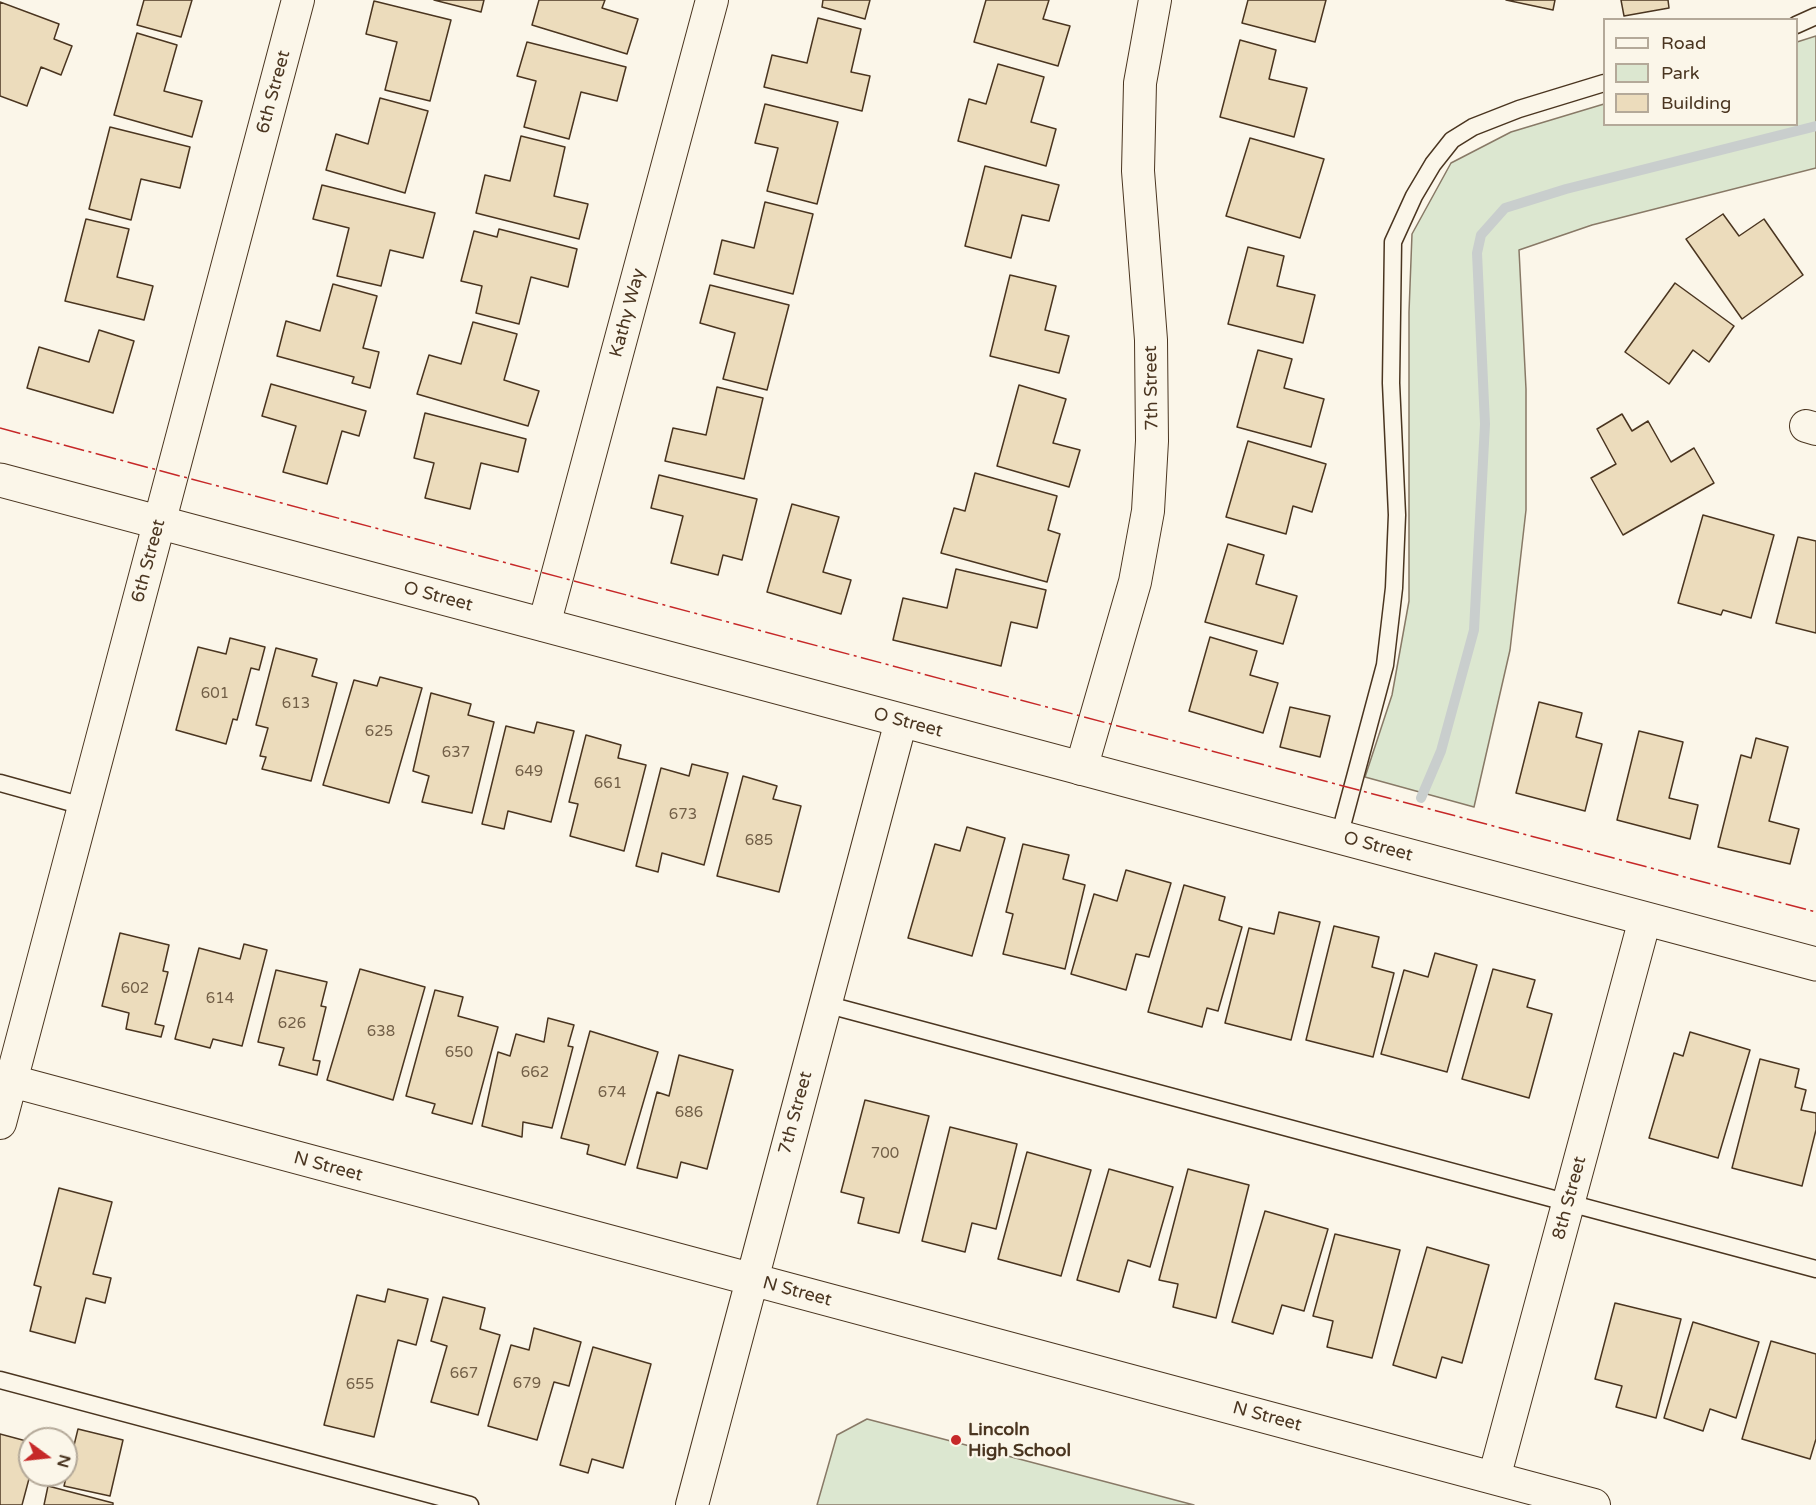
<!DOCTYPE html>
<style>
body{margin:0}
#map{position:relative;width:1816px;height:1505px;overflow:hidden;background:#fbf6e9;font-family:"Varela Round",sans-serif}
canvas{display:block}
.legend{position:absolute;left:1603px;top:18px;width:195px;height:108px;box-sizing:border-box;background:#fbf6e9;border:2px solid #b4a999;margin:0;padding:8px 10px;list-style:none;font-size:18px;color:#4a3520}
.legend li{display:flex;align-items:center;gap:12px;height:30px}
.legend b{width:30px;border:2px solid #b4a999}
.north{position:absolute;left:18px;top:1427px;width:60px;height:60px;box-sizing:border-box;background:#fbf6e9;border:2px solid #b4a999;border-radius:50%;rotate:105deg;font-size:16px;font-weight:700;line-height:24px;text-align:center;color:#4a3520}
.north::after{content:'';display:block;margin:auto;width:21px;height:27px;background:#c62828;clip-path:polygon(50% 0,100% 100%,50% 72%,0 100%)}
</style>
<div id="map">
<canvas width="1816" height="1505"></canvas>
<ul class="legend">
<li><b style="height:8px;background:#fbf6e9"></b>Road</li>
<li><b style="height:16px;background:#dce7d0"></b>Park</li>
<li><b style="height:16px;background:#ecdcbc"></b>Building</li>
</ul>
<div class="north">N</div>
</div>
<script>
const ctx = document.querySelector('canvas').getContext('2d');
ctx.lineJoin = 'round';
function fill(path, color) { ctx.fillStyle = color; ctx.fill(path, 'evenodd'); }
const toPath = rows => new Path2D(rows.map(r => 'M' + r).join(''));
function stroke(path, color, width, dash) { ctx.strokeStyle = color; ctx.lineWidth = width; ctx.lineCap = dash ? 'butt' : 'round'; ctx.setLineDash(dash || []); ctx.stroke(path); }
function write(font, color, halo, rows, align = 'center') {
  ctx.font = font + ' "Varela Round",sans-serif'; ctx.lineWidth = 4.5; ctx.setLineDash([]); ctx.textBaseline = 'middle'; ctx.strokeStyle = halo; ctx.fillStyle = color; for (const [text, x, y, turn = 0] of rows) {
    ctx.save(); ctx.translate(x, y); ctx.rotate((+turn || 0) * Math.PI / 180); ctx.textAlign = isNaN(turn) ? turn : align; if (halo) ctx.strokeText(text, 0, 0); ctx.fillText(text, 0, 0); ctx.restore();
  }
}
const green = toPath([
 [1816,36,1816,168,1592,225,1519,250,1526,389,1526,510,1510,650,1474,807,1365,777,1392,695,1409,601,1409,312,1412,234,1451,163,1511,132,1604,104,1604,124,1796,124,1797,42,1816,36],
 [867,1419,1194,1505,817,1505,837,1435,867,1419]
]);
fill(green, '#dce7d0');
stroke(green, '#887966', 1.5);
stroke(toPath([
 [1421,798,1441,751,1474,630,1485,424,1477,253,1481,235,1505,208,1566,189,1816,126]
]), '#c9cecd', 10);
const building = toPath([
 [144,0,192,0,181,37,137,25,144,0],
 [434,0,484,0,481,12,434,0],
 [539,0,605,0,602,8,638,19,627,54,532,25,539,0],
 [823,0,870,0,865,19,822,7,823,0],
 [986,0,1049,0,1043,19,1070,26,1058,66,974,42,986,0],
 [1248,0,1326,0,1315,42,1242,23,1248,0],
 [1506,0,1555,0,1553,10,1506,0],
 [1621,0,1668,0,1669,8,1624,16,1621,0],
 [374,1,451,20,430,101,385,90,397,42,366,34,374,1],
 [0,2,59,24,54,39,72,46,61,75,41,67,27,106,0,96,0,2],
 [818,18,861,29,851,72,870,76,862,111,764,87,772,55,807,63,818,18],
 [137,33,177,45,164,91,202,101,192,137,114,115,137,33],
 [1240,40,1276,50,1269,79,1307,88,1294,137,1220,117,1240,40],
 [527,42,626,67,617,101,581,92,569,139,524,127,536,81,517,76,527,42],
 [998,64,1044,77,1031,122,1056,129,1046,166,958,141,969,99,986,104,998,64],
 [380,98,428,111,405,193,326,170,336,134,368,144,380,98],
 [765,104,838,122,817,204,767,191,778,148,755,143,765,104],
 [110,127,190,147,180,188,141,179,131,220,89,209,110,127],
 [521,136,565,147,554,196,588,204,579,239,476,213,485,175,510,181,521,136],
 [1250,138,1324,159,1300,238,1226,216,1250,138],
 [985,166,1059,185,1049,221,1022,215,1011,258,965,246,985,166],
 [322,185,435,213,423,258,390,250,381,286,337,276,349,228,313,219,322,185],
 [765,202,813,214,793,294,714,274,722,240,754,248,765,202],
 [1723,214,1739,236,1764,219,1803,275,1742,319,1686,239,1723,214],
 [86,219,129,229,117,277,153,286,144,320,65,301,86,219],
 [499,229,577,249,568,287,531,277,519,324,476,313,482,286,461,281,474,231,497,237,499,229],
 [1248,247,1284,256,1277,286,1315,295,1303,343,1228,324,1248,247],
 [1010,275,1056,286,1045,330,1069,336,1059,373,990,356,1010,275],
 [1675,283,1734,326,1709,362,1693,350,1669,384,1625,352,1675,283],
 [333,284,377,296,363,348,379,352,370,388,352,383,354,377,277,356,286,321,320,331,333,284],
 [710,285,789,305,767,390,723,379,735,333,700,323,710,285],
 [473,322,517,334,504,380,539,391,528,426,417,394,429,355,461,364,473,322],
 [99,330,134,341,113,413,27,388,39,347,89,362,99,330],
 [1258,350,1292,359,1284,388,1324,399,1311,447,1237,427,1258,350],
 [271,384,366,411,359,436,342,431,327,484,283,472,296,426,262,416,271,384],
 [1019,385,1066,399,1053,443,1080,450,1069,487,997,466,1019,385],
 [717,387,763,398,744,479,665,461,673,428,706,435,717,387],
 [425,413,526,439,518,472,481,463,470,509,425,498,434,463,414,458,425,413],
 [1622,414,1632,431,1648,421,1671,462,1694,448,1714,483,1623,535,1591,478,1616,464,1597,429,1622,414],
 [1248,441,1326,464,1312,512,1293,506,1286,534,1226,517,1248,441],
 [975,473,1057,496,1048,530,1060,534,1047,582,941,553,954,508,965,511,975,473],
 [659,475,757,499,742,560,723,555,718,575,671,563,683,516,651,508,659,475],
 [792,504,839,517,823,572,851,580,841,614,767,592,792,504],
 [1703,515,1774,535,1751,618,1723,610,1721,615,1678,603,1703,515],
 [1798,537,1816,541,1816,633,1776,623,1798,537],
 [1228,544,1264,555,1256,584,1297,596,1283,644,1205,622,1228,544],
 [956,569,1046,590,1037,628,1011,622,1001,666,893,640,903,598,947,608,956,569],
 [1210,637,1257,651,1250,675,1278,683,1263,733,1189,711,1210,637],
 [230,638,265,647,259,670,251,668,237,720,233,719,226,744,176,730,198,647,226,654,230,638],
 [276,648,317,659,312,676,337,683,311,781,262,769,266,757,260,756,268,728,256,725,276,648],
 [380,677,422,688,389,803,323,785,354,680,377,686,380,677],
 [431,693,471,704,468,715,494,722,472,813,422,802,429,776,413,771,431,693],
 [1539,702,1582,713,1576,737,1602,744,1585,811,1516,793,1539,702],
 [1290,707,1330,716,1320,757,1280,747,1290,707],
 [537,722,574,731,551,822,508,811,504,829,482,824,506,726,534,733,537,722],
 [1639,731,1683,742,1669,798,1698,805,1690,839,1617,820,1639,731],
 [586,735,621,745,618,758,646,765,624,851,570,836,578,804,569,802,586,735],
 [1756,738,1788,747,1769,821,1799,829,1790,864,1718,847,1741,755,1751,758,1756,738],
 [692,764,728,773,704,865,662,853,658,872,636,866,661,768,689,776,692,764],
 [743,776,777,786,773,799,801,806,779,892,717,876,743,776],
 [967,827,1005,838,972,956,908,938,935,844,960,851,967,827],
 [1023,844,1069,855,1063,879,1085,885,1065,969,1003,954,1013,914,1006,912,1023,844],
 [1126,870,1171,883,1149,957,1136,954,1126,990,1071,974,1094,894,1117,901,1126,870],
 [1184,885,1225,897,1219,920,1242,927,1218,1011,1207,1008,1202,1027,1148,1012,1184,885],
 [1279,912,1320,922,1291,1040,1225,1023,1249,928,1274,934,1279,912],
 [1334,926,1379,937,1372,967,1394,973,1373,1057,1306,1040,1334,926],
 [120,933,169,945,163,971,168,972,155,1024,164,1026,161,1037,126,1029,129,1013,102,1006,120,933],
 [244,944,267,950,242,1046,213,1039,210,1048,175,1039,199,948,240,959,244,944],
 [1435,953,1477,965,1447,1072,1381,1054,1404,970,1428,977,1435,953],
 [360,969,425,987,393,1100,327,1080,360,969],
 [1493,969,1535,980,1527,1007,1552,1014,1529,1098,1462,1079,1493,969],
 [276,970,327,982,321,1006,326,1007,313,1060,320,1061,317,1075,279,1065,284,1048,258,1042,276,970],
 [435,990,463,997,458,1016,498,1027,472,1124,432,1113,435,1104,406,1096,435,990],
 [548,1018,574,1025,568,1046,573,1047,552,1128,523,1122,522,1137,482,1126,498,1052,510,1056,516,1034,544,1042,548,1018],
 [590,1031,658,1052,625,1165,587,1154,589,1145,561,1138,590,1031],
 [1690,1032,1750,1050,1718,1158,1649,1138,1674,1053,1683,1056,1690,1032],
 [679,1055,733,1070,707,1169,681,1162,677,1178,637,1168,657,1092,669,1096,679,1055],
 [1760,1059,1799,1069,1795,1087,1806,1090,1801,1110,1816,1113,1816,1130,1802,1186,1732,1168,1760,1059],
 [865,1100,929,1116,899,1233,858,1223,864,1198,841,1192,865,1100],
 [950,1127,1017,1144,996,1229,972,1223,965,1252,922,1241,950,1127],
 [1027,1152,1091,1170,1061,1276,998,1259,1027,1152],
 [1109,1169,1173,1187,1150,1267,1128,1260,1119,1292,1077,1280,1109,1169],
 [1188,1169,1249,1185,1216,1318,1173,1307,1178,1284,1159,1280,1188,1169],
 [59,1188,112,1202,93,1274,111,1278,105,1303,86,1298,75,1343,30,1331,41,1287,34,1285,59,1188],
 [1265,1211,1328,1229,1304,1311,1282,1305,1273,1334,1232,1322,1265,1211],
 [1335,1234,1400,1250,1372,1358,1327,1347,1333,1321,1313,1316,1335,1234],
 [1427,1247,1489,1265,1462,1363,1442,1357,1436,1378,1393,1365,1427,1247],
 [388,1289,428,1299,416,1345,398,1340,374,1437,324,1425,357,1295,385,1302,388,1289],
 [443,1297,485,1308,480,1329,500,1335,478,1415,431,1402,447,1346,431,1341,443,1297],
 [1615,1303,1681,1319,1656,1418,1616,1407,1622,1386,1595,1379,1615,1303],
 [1693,1322,1759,1342,1736,1418,1710,1409,1703,1431,1664,1418,1693,1322],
 [534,1328,581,1342,569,1386,554,1382,537,1440,488,1426,511,1345,529,1350,534,1328],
 [1771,1341,1816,1354,1816,1439,1810,1459,1742,1439,1771,1341],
 [593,1347,651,1364,623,1468,592,1459,588,1473,560,1465,593,1347],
 [78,1429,123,1440,110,1496,64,1486,78,1429],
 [0,1434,30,1442,30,1475,22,1505,0,1505,0,1434],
 [48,1486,113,1503,113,1505,44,1505,48,1486]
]);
fill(building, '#ecdcbc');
stroke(building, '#4a3520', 1.5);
const service = toPath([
 [1796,25,1816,16],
 [0,783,83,806],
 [1339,837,1385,665,1394,588,1397,515,1391,383,1393,242,1414,196,1433,164,1452,140,1473,127,1519,109,1604,83],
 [825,1004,1816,1269],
 [0,1380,470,1505]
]);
const minor = toPath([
 [1806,426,1816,429],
 [544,625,712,0],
 [1081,769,1135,582,1148,511,1152,441,1151,340,1138,171,1140,83,1155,0],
 [0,1078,1594,1505],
 [0,1123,298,0],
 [1494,1478,1645,919],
 [692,1505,901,721]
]);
const tertiary = toPath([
 [0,480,1816,964]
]);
stroke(service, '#4a3520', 19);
stroke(minor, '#4a3520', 34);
stroke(tertiary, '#4a3520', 35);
stroke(service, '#fbf6e9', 16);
stroke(minor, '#fbf6e9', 32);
stroke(tertiary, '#fbf6e9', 33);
stroke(toPath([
 [0,428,1816,912]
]), '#c62828', 1.5, [21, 4.5, 3, 4.5]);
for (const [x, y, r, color] of [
 [956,1440,6,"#c62828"]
]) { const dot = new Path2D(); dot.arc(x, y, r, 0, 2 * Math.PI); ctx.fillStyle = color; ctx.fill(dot); stroke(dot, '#fbf6e9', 2); }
write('15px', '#725f47', null, [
 ["601",215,694],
 ["613",296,704],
 ["625",379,732],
 ["637",456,753],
 ["649",529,772],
 ["661",608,784],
 ["673",683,815],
 ["685",759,841],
 ["602",135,989],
 ["614",220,999],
 ["626",292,1024],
 ["638",381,1032],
 ["650",459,1053],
 ["662",535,1073],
 ["674",612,1093],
 ["686",689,1113],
 ["700",885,1154],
 ["667",464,1374],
 ["679",527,1384],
 ["655",360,1385]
]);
write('18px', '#4a3520', '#fbf6e9', [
 ["6th Street",274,92,-75],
 ["Kathy Way",628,313,-75],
 ["7th Street",1152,388,-91],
 ["6th Street",149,561,-75],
 ["O Street",438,597,15],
 ["O Street",908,723,15],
 ["O Street",1378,847,15],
 ["7th Street",796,1113,-75],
 ["N Street",328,1167,15],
 ["8th Street",1570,1198,-75],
 ["N Street",797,1292,15],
 ["N Street",1267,1417,15]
]);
write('bold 18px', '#4a3520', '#fbf6e9', [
 ["Lincoln",968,1430],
 ["High School",968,1451]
], 'left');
</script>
